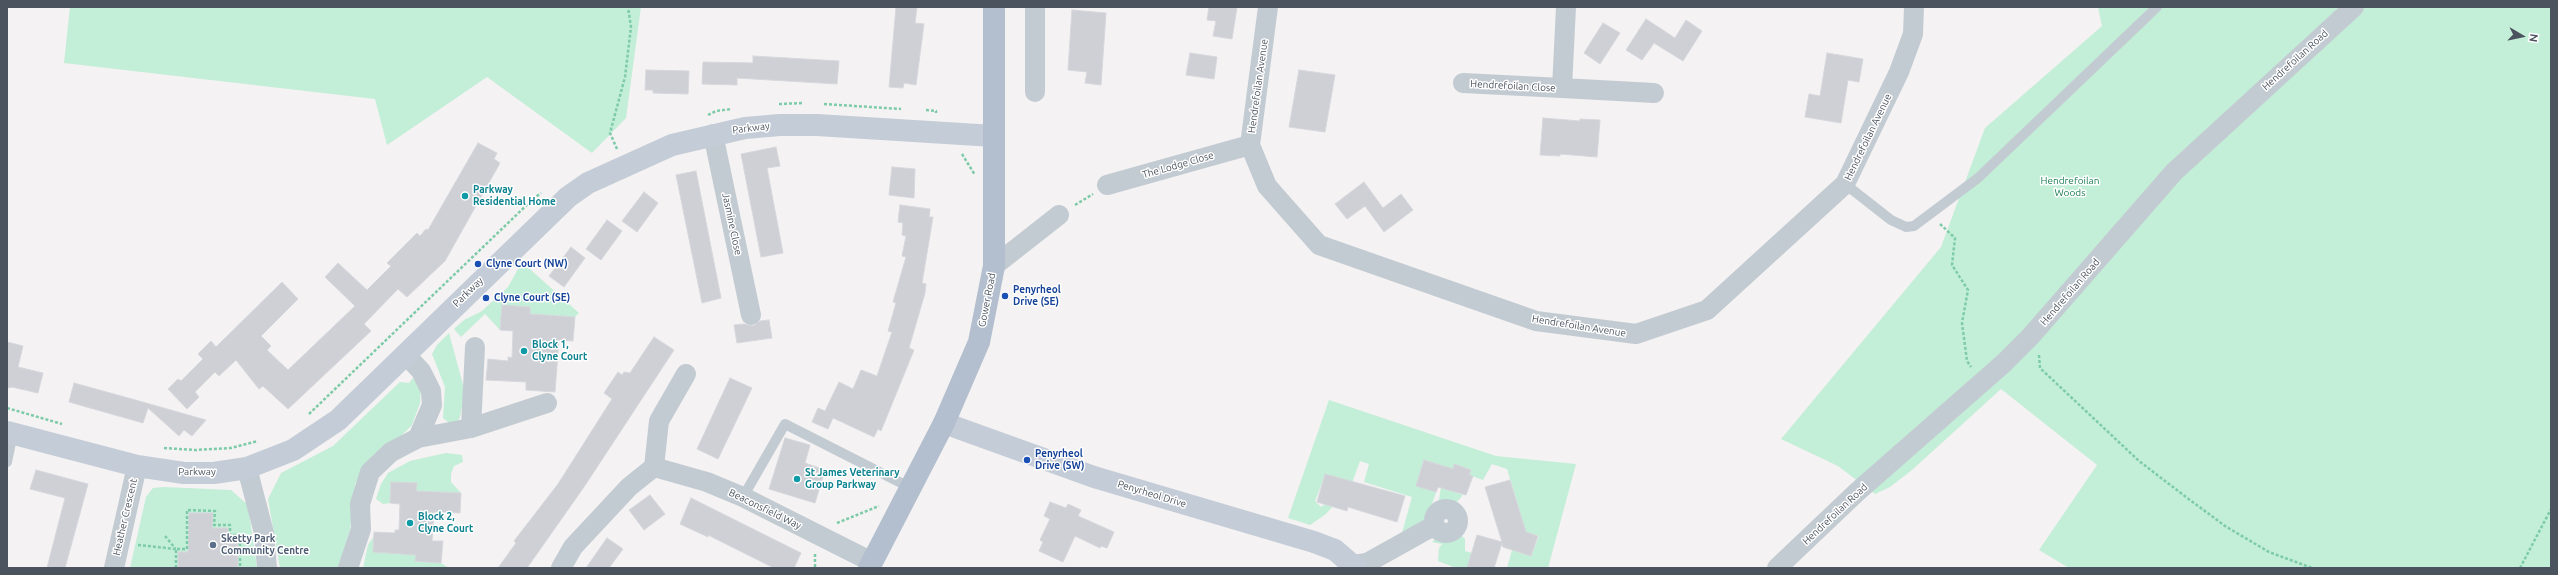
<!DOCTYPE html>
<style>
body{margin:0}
#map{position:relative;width:2558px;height:575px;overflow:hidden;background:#f4f2f2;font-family:Ubuntu,sans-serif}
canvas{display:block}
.frame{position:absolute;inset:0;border:8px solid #4a535e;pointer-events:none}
.north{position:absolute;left:2502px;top:16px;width:40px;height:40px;-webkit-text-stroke:3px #fff;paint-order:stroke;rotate:99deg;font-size:11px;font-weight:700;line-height:16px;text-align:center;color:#4a535e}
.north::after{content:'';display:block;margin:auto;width:14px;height:18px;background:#4a535e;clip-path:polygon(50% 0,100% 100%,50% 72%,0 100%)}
</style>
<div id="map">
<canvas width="2558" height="575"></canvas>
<div class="frame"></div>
<div class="north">N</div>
</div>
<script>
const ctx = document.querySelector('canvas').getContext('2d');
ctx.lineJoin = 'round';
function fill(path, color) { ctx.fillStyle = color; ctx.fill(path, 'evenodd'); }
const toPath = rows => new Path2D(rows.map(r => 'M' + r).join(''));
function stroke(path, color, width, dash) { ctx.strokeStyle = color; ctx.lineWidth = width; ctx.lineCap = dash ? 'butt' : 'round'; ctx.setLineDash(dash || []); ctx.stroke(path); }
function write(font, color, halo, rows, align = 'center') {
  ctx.font = font + ' Ubuntu,sans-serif'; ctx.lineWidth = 3; ctx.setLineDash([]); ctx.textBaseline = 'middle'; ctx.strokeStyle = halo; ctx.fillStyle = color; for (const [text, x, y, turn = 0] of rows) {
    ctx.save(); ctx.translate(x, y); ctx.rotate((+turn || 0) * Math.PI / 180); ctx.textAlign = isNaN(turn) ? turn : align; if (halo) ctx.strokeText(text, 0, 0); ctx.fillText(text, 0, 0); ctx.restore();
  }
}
fill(toPath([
 [70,7,641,7,626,118,592,153,487,77,387,145,375,99,64,63],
 [2098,7,2551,7,2551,568,2069,568,2039,550,2097,465,2001,389,1912,470,1890,487,1875,494,1838,466,1781,439,1941,247,1985,128,2102,26],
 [522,262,579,313,575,317,530,314,530,307,502,306,500,330,485,314,461,337,454,329,464,320,482,311,508,287],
 [449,333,465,392,460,417,458,421,449,423,443,418,445,387,432,354,437,345],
 [413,378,421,386,420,403,412,425,398,439,371,459,355,484,350,530,338,568,280,568,268,499,281,473,333,446,400,382,409,383],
 [1329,400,1496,456,1576,464,1548,568,1507,568,1512,550,1531,556,1539,536,1519,530,1522,519,1507,469,1492,464,1483,480,1469,475,1471,470,1454,465,1448,485,1458,489,1457,493,1463,495,1456,503,1439,500,1443,473,1427,518,1402,533,1412,497,1364,482,1369,464,1360,461,1352,483,1325,475,1315,501,1321,507,1325,504,1332,507,1326,514,1310,525,1288,518],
 [1424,460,1444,466,1436,492,1418,481],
 [446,453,462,455,463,462,454,466,451,474,451,482,461,493,416,491,416,483,391,482,390,503,383,504,376,499,381,484,388,473,410,461],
 [164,487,231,490,248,505,257,568,130,568,146,497,153,488],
 [1459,533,1465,539,1465,551,1476,554,1467,568,1456,568,1438,561,1439,548,1442,544,1432,542,1436,538,1452,538],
 [374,536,373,552,416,555,416,561,441,563,449,568,363,568,368,545]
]), '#c3eed7');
const building = toPath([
 [896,7,917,7,915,23,924,24,916,85,904,83,903,88,889,87,896,7],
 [1209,7,1237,7,1232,39,1213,36,1216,21,1207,20,1209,7],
 [1072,10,1106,13,1101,85,1085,83,1087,72,1068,70,1072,10],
 [1646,19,1675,38,1686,20,1702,31,1683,61,1654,43,1642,60,1626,50,1646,19],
 [1603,23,1620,33,1600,64,1584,53,1603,23],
 [1190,53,1217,57,1214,79,1186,75,1190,53],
 [1827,53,1863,59,1859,82,1848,80,1841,123,1805,117,1809,94,1820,96,1827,53],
 [753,56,839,61,837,84,737,78,737,85,702,84,703,62,753,63,753,56],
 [646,70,689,71,688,94,653,93,653,90,645,90,646,70],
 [1299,70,1335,75,1325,132,1289,127,1299,70],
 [1543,118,1580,121,1580,119,1600,120,1597,157,1560,154,1560,156,1540,155,1543,118],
 [478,143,497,153,494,159,500,163,445,261,407,297,398,289,364,324,371,331,288,409,263,386,259,389,236,360,219,376,215,372,195,392,199,397,187,409,168,389,178,379,181,381,203,359,198,354,211,341,216,347,282,282,298,299,261,336,271,346,267,350,288,370,355,306,325,277,338,263,367,290,391,266,387,263,417,233,420,236,426,229,428,230,478,143],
 [776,147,780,166,767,168,783,253,761,257,741,154,776,147],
 [892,167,915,169,914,198,889,195,892,167],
 [696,171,721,298,702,303,676,175,696,171],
 [1364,182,1383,208,1401,194,1413,210,1384,232,1365,206,1347,219,1335,204,1364,182],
 [644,192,658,203,637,232,622,221,644,192],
 [900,205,930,209,929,217,933,217,922,283,926,284,925,293,909,348,914,350,881,431,878,429,874,437,833,418,828,429,812,422,818,408,825,411,839,382,853,389,861,370,877,376,892,332,888,331,896,303,893,302,906,257,902,256,906,236,902,235,903,223,898,222,900,205],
 [607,220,622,231,601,260,586,249,607,220],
 [571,247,585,258,564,287,549,276,571,247],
 [502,305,530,307,530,314,575,317,573,341,559,340,555,392,526,390,526,382,486,380,488,359,508,361,508,357,512,358,513,331,500,330,502,305],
 [769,320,772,338,737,343,734,325,744,324,753,326,760,321,769,320],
 [654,337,674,350,584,487,527,568,498,568,516,543,514,541,558,484,612,399,604,393,618,372,622,375,624,372,630,373,654,337],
 [7,342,23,346,18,367,43,373,38,393,12,387,7,388,7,342],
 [730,378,752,388,718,459,697,449,730,378],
 [74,383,132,399,206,420,192,436,184,430,179,436,148,408,143,423,69,402,74,383],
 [785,438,810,445,805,463,825,470,815,503,769,489,785,438],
 [1424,460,1453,469,1454,464,1471,470,1469,475,1473,476,1466,495,1438,487,1436,492,1416,486,1424,460],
 [36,470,88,484,65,568,47,568,65,498,30,489,36,470],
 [1325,474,1405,496,1397,522,1348,507,1347,511,1317,502,1325,474],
 [1510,480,1526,532,1538,536,1531,556,1503,547,1502,543,1494,568,1467,568,1477,535,1502,542,1485,487,1510,480],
 [391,482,417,483,416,491,461,493,460,513,434,512,432,541,443,541,441,563,415,561,416,555,373,552,374,532,395,533,395,530,399,530,400,504,390,503,391,482],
 [650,495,665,514,644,530,629,510,650,495],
 [691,498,801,553,794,568,774,568,708,535,708,537,680,524,691,498],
 [1050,502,1066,508,1068,504,1081,510,1078,516,1114,532,1107,548,1101,546,1100,548,1075,536,1063,562,1039,551,1043,542,1040,540,1050,519,1044,516,1050,502],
 [189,513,213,513,212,528,228,528,228,538,238,538,238,567,178,568,178,552,188,552,189,513],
 [607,538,623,549,609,568,586,568,607,538]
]);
fill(building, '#cfd0d6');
stroke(building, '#d6d7dc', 1);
stroke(toPath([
 [779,104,804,103],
 [824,104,901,109],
 [926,110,936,111,936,113],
 [708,115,716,111,732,109],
 [617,149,610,133,625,77,631,27,628,7],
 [962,154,975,175],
 [1075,205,1093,194],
 [1940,224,1955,238,1952,265,1968,290,1962,323,1967,361,1971,367],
 [2039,355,2040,368,2139,461,2186,497,2225,526,2269,552,2312,568],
 [7,408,62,424],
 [309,414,532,200,541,193],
 [164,448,195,450,231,448,258,441],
 [837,523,879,506],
 [165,536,175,548],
 [138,545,176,549],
 [815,554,815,568],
 [176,568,176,549,187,549,187,510,215,511,214,525,230,525,230,535,240,535,240,568],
 [2520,568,2551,509]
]), '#7dcba9', 2.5, [3, 2]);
stroke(toPath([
 [1845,184,1891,220,1906,227,1914,226,1978,178,2157,7],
 [7,462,13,433],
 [743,497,785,424,909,487]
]), '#c3cbd2', 10);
stroke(toPath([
 [1035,7,1035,92],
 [1268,7,1250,145,1267,186,1319,245,1536,321,1636,334,1707,310,1845,184,1899,72,1913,34,1914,7],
 [1566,7,1562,88,1654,93],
 [1463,83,1562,88],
 [713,134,751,315],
 [1107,185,1250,145],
 [994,266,1059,215],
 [471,428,547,403],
 [418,438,471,428,475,347],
 [654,467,659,421,686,374],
 [247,468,264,533,267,568],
 '1434 521a12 12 0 1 1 24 0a12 12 0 1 1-24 0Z',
 [1354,565,1367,563,1435,525],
 [114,568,137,466],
 [348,568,361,529,360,504,370,472,391,452,418,438,432,405,431,391,421,371,405,354],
 [561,568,573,547,629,487,654,467,707,482,743,497,872,562],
 [1777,568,1857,492,2004,363,2030,337,2174,172,2354,7]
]), '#c3cbd2', 20);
stroke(toPath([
 [944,423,1094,477,1314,542,1335,550,1356,568],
 [7,432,137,466,184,473,214,473,247,468,293,450,338,420,568,197,588,183,672,145,745,128,780,125,817,125,994,136]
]), '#c4ccd7', 22);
stroke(toPath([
 [869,568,944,423,979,342,994,266,994,7]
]), '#b3bfce', 22);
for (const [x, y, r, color] of [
 [465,196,4,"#0f9aa8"],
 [478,264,4,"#1a4fb4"],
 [1005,296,4,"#1a4fb4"],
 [486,298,4,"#1a4fb4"],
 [524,351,4,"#0f9aa8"],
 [1027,460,4,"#1a4fb4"],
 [797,479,4,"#0f9aa8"],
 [410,523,4,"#0f9aa8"],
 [213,545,4,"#5c6f8a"]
]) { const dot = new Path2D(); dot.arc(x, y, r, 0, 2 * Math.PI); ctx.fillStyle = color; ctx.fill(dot); stroke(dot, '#fff', 1.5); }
write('10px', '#4a535e', '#fff', [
 ["Hendrefoilan Road",2295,60,-42],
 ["Hendrefoilan Avenue",1258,86,-82],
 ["Hendrefoilan Close",1513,86,3],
 ["Parkway",751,128,-7],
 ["Hendrefoilan Avenue",1868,137,-64],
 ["The Lodge Close",1178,165,-16],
 ["Jasmine Close",732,224,78],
 ["Parkway",468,292,-44],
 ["Hendrefoilan Road",2070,292,-49],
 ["Gower Road",987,300,-79],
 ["Hendrefoilan Avenue",1579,326,9],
 ["Parkway",197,472],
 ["Penyrheol Drive",1152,494,17],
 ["Beaconsfield Way",765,509,26],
 ["Hendrefoilan Road",1835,514,-43],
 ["Heather Crescent",125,517,-77]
]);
write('10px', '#1c7e54', '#fff', [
 ["Hendrefoilan",2070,181],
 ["Woods",2070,193]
]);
write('bold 10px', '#0d838f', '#fff', [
 ["Parkway",473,190],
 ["Residential Home",473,202],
 ["Block 1,",532,345],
 ["Clyne Court",532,357],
 ["St James Veterinary",805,473],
 ["Group Parkway",805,485],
 ["Block 2,",418,517],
 ["Clyne Court",418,529]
], 'left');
write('bold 10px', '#164399', '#fff', [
 ["Clyne Court (NW)",486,264],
 ["Penyrheol",1013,290],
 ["Drive (SE)",1013,302],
 ["Clyne Court (SE)",494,298],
 ["Penyrheol",1035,454],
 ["Drive (SW)",1035,466]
], 'left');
write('bold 10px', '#4e5e75', '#fff', [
 ["Sketty Park",221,539],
 ["Community Centre",221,551]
], 'left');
</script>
